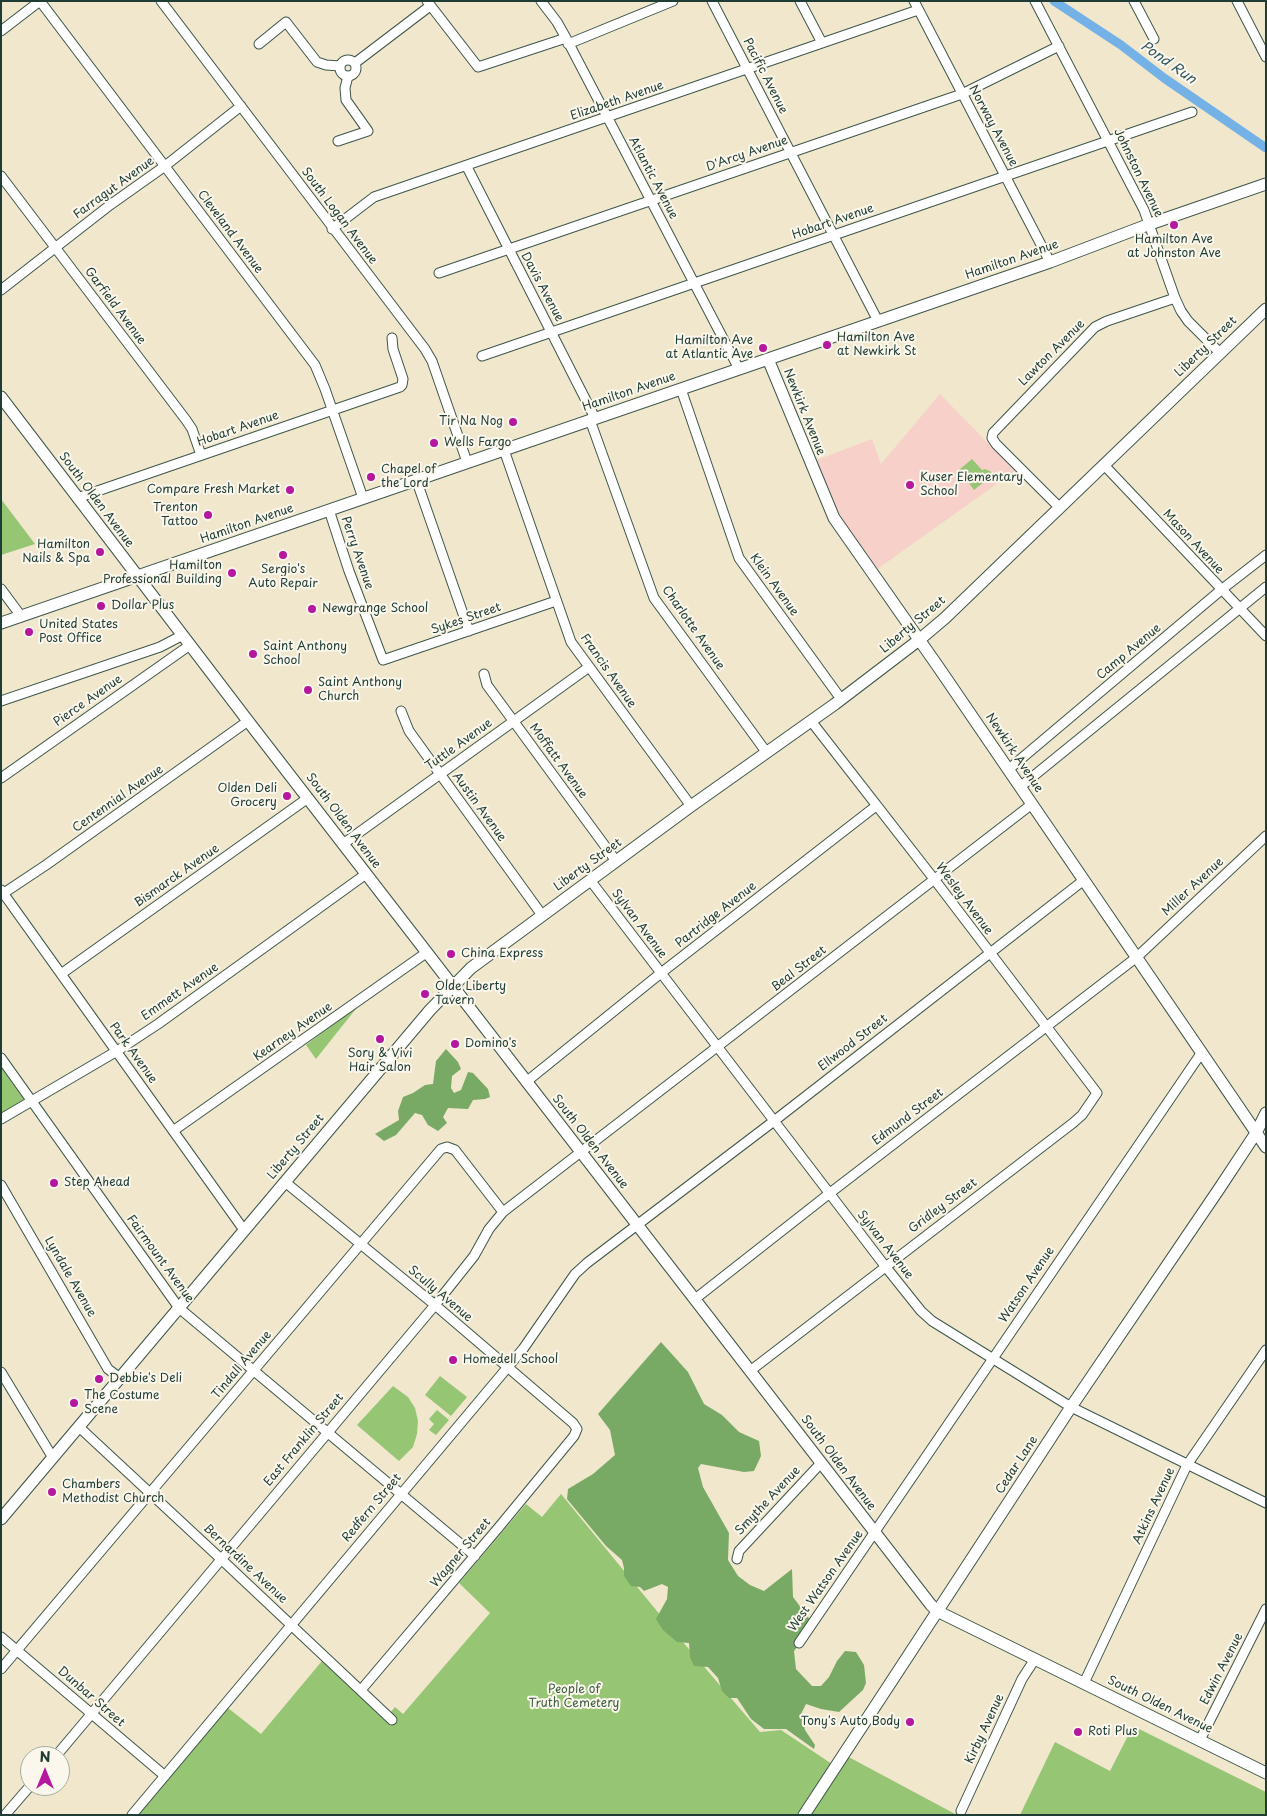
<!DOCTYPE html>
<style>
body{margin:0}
#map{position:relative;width:1267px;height:1816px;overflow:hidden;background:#f0e7cc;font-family:"Playpen Sans",sans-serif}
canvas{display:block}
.frame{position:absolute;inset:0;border:2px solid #1f3d34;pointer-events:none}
.north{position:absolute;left:20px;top:1746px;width:50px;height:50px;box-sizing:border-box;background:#fbf7ec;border:1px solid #a3ada2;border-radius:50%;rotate:0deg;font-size:14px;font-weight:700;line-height:20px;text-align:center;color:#1f3d34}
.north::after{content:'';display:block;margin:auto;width:18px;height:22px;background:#b5179e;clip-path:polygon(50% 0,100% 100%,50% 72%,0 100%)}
</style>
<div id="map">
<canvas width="1267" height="1816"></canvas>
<div class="frame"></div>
<div class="north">N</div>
</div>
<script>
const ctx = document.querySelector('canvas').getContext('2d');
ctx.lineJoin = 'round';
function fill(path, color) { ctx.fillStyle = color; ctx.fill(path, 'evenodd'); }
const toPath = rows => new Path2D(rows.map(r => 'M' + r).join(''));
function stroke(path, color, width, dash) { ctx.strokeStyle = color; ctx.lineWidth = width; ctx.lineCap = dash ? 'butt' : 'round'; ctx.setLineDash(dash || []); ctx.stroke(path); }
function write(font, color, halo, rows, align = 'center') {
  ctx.font = font + ' "Playpen Sans",sans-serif'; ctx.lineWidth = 4; ctx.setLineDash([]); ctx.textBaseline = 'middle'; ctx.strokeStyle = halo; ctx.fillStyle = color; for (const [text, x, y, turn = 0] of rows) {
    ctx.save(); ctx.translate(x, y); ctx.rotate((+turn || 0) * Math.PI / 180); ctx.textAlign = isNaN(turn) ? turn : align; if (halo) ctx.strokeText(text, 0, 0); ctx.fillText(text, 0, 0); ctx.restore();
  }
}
fill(toPath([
 [940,394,1015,471,876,570,846,526,831,498,814,461,872,439,881,464]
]), '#f7d1c9');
fill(toPath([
 [972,459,982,470,985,469,990,471,993,475,974,490,959,470],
 [1,499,35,544,1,555],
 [359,1005,331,1040,316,1059,306,1045],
 [1,1065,26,1099,1,1115],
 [440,1376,467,1397,451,1416,425,1395],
 [393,1386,408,1397,415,1408,418,1421,417,1434,413,1447,399,1461,357,1425],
 [437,1410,449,1420,436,1435,429,1430,434,1424,429,1419],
 [561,1494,670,1627,760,1732,781,1730,835,1766,843,1754,957,1815,139,1815,228,1708,261,1734,322,1661,385,1719,395,1707,403,1714,490,1613,459,1583,526,1504,542,1517],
 [1133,1726,1266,1792,1266,1815,1020,1815,1055,1742,1110,1771]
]), '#96c574');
fill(toPath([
 [446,1049,458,1062,461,1069,452,1076,451,1088,454,1093,461,1090,468,1072,473,1073,488,1089,490,1097,485,1099,473,1100,468,1109,448,1108,443,1117,447,1123,438,1131,428,1125,422,1115,415,1113,396,1135,384,1141,375,1134,399,1120,398,1111,403,1097,413,1093,425,1085,433,1084,436,1061],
 [661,1342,688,1372,704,1404,722,1415,739,1432,759,1441,761,1456,754,1471,744,1472,701,1464,698,1468,703,1487,729,1533,728,1560,738,1576,750,1585,764,1591,792,1569,793,1597,811,1621,802,1641,794,1651,796,1669,812,1686,821,1686,829,1677,837,1661,845,1651,856,1652,864,1665,866,1683,863,1690,839,1712,821,1709,806,1704,801,1714,805,1730,815,1745,814,1749,786,1729,764,1729,751,1719,737,1698,729,1698,722,1691,718,1678,708,1667,694,1666,690,1657,689,1643,677,1642,663,1630,656,1619,667,1599,668,1587,662,1584,644,1591,640,1587,631,1586,624,1576,624,1568,622,1560,606,1546,567,1499,568,1489,593,1474,615,1455,610,1430,598,1414]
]), '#78aa66');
stroke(toPath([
 [1054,1,1121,45,1164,78,1266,148]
]), '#74b1e6', 9);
const street = toPath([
 [40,1,315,365,325,389,363,498],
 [161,1,425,349,432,361,467,462],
 [427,1,478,67,566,38],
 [541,1,557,22,566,38,739,369],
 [712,1,878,321],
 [800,1,822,43],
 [914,1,1050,262],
 [1035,1,1144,210,1175,298,1181,311,1188,321,1219,352],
 [1134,1,1154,39],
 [1237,1,1266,57],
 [1,31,40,1],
 [259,44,286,22,317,62,326,65,340,66],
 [568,44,673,1],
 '340 68a8 8 0 1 1 16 0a8 8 0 1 1-16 0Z',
 [355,63,430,6],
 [338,141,368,131,346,100,345,88,348,76],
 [467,167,595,418],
 [1,176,186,420,192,429,201,455],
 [332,229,374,197,918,10],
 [439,273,962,94,1059,46],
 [1,290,110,205,165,166,241,106],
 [482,356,1192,112],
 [681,389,739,558,841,699],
 [590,420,654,598,767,753],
 [504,450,571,642,691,806],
 [1104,465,1266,636],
 [416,479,469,631],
 [77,498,400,387,402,385,403,379,393,349,392,338],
 [1059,507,996,444,992,438,993,433,1095,327,1107,321,1175,298],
 [329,510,349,571,383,660,556,601],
 [1,589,21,616],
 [484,674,487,685,616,861],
 [1,701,160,647,183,635],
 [401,711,409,731,542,915],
 [1009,769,1221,590,1266,555],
 [1,778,190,645],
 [1020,787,1266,587],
 [343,844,589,667],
 [590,880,885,1266,921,1311,932,1321,1071,1407,1266,1503],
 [1,890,244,1230],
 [1,895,46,865,248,721],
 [61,974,308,798],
 [1,1058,179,1308,475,1556],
 [526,1082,661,973,876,806],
 [1,1119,117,1051,158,1024,366,874],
 [173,1131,426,953],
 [285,1182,435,1305,573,1423,577,1429,574,1436,499,1527,361,1690],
 [1,1185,108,1369,120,1378],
 [695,1299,830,1193,1137,957,1266,836],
 [750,1371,1073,1123,1082,1115,1097,1093,934,879,811,721],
 [1,1372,53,1458],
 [79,1427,221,1559,392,1720],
 [737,1559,739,1551,821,1463],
 [1,1637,165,1776],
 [799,1643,1202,1052],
 [1,1669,441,1149,447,1147,455,1150,503,1212],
 [1084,1683,1187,1465,1266,1350],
 [1200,1740,1266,1609],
 [56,1756,435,1305,474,1256,489,1229,503,1212,1032,804],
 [961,1811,1022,1679,1035,1659],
 [5,1815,30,1786],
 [132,1815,523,1349,575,1274,587,1263,774,1121,1084,880]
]);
const secondary = toPath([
 [768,359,834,518,939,668,1266,1147],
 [1,397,248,721,931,1605,937,1611,1266,1773],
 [1,623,1050,262,1150,224,1266,184],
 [1,1519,430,1010,471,968,691,806,835,704,919,640,945,618,1266,309],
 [804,1815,1071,1407,1219,1189,1256,1133,1266,1113]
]);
stroke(street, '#3e564b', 11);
stroke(secondary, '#3e564b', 13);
stroke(street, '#fff', 9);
stroke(secondary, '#fff', 11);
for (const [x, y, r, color] of [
 [1174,225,5,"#b5179e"],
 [827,345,5,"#b5179e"],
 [763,348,5,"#b5179e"],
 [513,422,5,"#b5179e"],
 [434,443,5,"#b5179e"],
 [371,477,5,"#b5179e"],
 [910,485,5,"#b5179e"],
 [290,490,5,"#b5179e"],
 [208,515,5,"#b5179e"],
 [100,552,5,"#b5179e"],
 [283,555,5,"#b5179e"],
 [232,573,5,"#b5179e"],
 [101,606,5,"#b5179e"],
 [312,609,5,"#b5179e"],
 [29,632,5,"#b5179e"],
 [253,654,5,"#b5179e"],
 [308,690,5,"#b5179e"],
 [287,796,5,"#b5179e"],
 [451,954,5,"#b5179e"],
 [425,994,5,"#b5179e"],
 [380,1039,5,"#b5179e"],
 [455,1044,5,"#b5179e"],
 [54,1183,5,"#b5179e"],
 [453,1360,5,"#b5179e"],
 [99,1379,5,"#b5179e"],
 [74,1403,5,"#b5179e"],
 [52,1492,5,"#b5179e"],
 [910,1722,5,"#b5179e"],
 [1078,1732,5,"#b5179e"]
]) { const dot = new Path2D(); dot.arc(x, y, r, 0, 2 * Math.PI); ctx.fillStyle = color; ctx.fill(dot); stroke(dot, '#fbf7ec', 2); }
write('12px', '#1f3d34', '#fbf7ec', [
 ["Pacific Avenue",765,76,63],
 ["Elizabeth Avenue",617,101,-19],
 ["Norway Avenue",993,126,62],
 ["D'Arcy Avenue",747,154,-19],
 ["Johnston Avenue",1138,173,64],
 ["Atlantic Avenue",653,178,62],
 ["Farragut Avenue",114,188,-36],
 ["South Logan Avenue",339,216,53],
 ["Hobart Avenue",833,222,-19],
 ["Cleveland Avenue",230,232,53],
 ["Hamilton Avenue",1012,260,-19],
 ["Davis Avenue",542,287,62],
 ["Garfield Avenue",115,306,53],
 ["Liberty Street",1206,347,-44],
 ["Lawton Avenue",1052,353,-45],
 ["Hamilton Avenue",629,392,-19],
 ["Newkirk Avenue",804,412,68],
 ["Hobart Avenue",238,429,-19],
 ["South Olden Avenue",96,500,53],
 ["Hamilton Avenue",247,524,-19],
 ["Mason Avenue",1193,542,47],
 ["Perry Avenue",357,553,71],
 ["Klein Avenue",774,585,54],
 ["Sykes Street",466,619,-19],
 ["Liberty Street",913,625,-40],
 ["Charlotte Avenue",693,628,55],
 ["Camp Avenue",1129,652,-40],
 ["Francis Avenue",608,671,55],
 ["Pierce Avenue",88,701,-35],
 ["Tuttle Avenue",459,745,-36],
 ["Newkirk Avenue",1014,753,56],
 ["Moffatt Avenue",558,761,54],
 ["Centennial Avenue",118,799,-35],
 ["Austin Avenue",479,807,54],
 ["South Olden Avenue",343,821,53],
 ["Liberty Street",588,865,-36],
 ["Bismarck Avenue",177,876,-35],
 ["Miller Avenue",1193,887,-43],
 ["Wesley Avenue",964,899,53],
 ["Partridge Avenue",716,915,-38],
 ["Sylvan Avenue",639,924,53],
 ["Beal Street",799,969,-38],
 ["Emmett Avenue",180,992,-35],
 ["Kearney Avenue",293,1032,-35],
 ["Ellwood Street",853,1043,-38],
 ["Park Avenue",133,1053,54],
 ["Edmund Street",908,1117,-37],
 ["South Olden Avenue",590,1142,52],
 ["Liberty Street",296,1147,-50],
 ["Gridley Street",943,1206,-37],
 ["Sylvan Avenue",885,1245,52],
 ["Fairmount Avenue",160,1259,54],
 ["Lyndale Avenue",70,1277,60],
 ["Watson Avenue",1027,1285,-56],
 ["Scully Avenue",440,1294,40],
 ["Tindall Avenue",242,1365,-50],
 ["East Franklin Street",304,1440,-50],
 ["South Olden Avenue",838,1463,53],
 ["Cedar Lane",1017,1465,-57],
 ["Smythe Avenue",768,1501,-47],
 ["Atkins Avenue",1154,1506,-65],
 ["Redfern Street",372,1508,-50],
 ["Wagner Street",461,1553,-50],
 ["Bernardine Avenue",245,1564,43],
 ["West Watson Avenue",826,1581,-55],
 ["Edwin Avenue",1222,1669,-63],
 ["Dunbar Street",91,1697,41],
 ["South Olden Avenue",1160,1705,26],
 ["Kirby Avenue",985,1729,-65]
]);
write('12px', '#1f3d34', '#fbf7ec', [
 ["Hamilton Ave",1174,240,"center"],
 ["at Johnston Ave",1174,254,"center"],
 ["Hamilton Ave",837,338],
 ["at Newkirk St",837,352],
 ["Hamilton Ave",753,341,"right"],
 ["at Atlantic Ave",753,355,"right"],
 ["Tir Na Nog",503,422,"right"],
 ["Wells Fargo",444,443],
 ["Chapel of",381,470],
 ["the Lord",381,484],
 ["Kuser Elementary",920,478],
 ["School",920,492],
 ["Compare Fresh Market",280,490,"right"],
 ["Trenton",198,508,"right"],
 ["Tattoo",198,522,"right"],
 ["Hamilton",90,545,"right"],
 ["Nails & Spa",90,559,"right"],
 ["Hamilton",222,566,"right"],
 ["Professional Building",222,580,"right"],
 ["Sergio's",283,570,"center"],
 ["Auto Repair",283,584,"center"],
 ["Dollar Plus",111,606],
 ["Newgrange School",322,609],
 ["United States",39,625],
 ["Post Office",39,639],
 ["Saint Anthony",263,647],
 ["School",263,661],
 ["Saint Anthony",318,683],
 ["Church",318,697],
 ["Olden Deli",277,789,"right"],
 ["Grocery",277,803,"right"],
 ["China Express",461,954],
 ["Olde Liberty",435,987],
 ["Tavern",435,1001],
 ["Domino's",465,1044],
 ["Sory & Vivi",380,1054,"center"],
 ["Hair Salon",380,1068,"center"],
 ["Step Ahead",64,1183],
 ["Homedell School",463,1360],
 ["Debbie's Deli",109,1379],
 ["The Costume",84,1396],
 ["Scene",84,1410],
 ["Chambers",62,1485],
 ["Methodist Church",62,1499],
 ["Tony's Auto Body",900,1722,"right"],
 ["Roti Plus",1088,1732]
], 'left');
write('12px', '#3d5f44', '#fbf7ec', [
 ["People of",574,1690],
 ["Truth Cemetery",574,1704]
]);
write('italic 14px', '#345a60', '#fbf7ec', [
 ["Pond Run",1168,63,35]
]);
</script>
